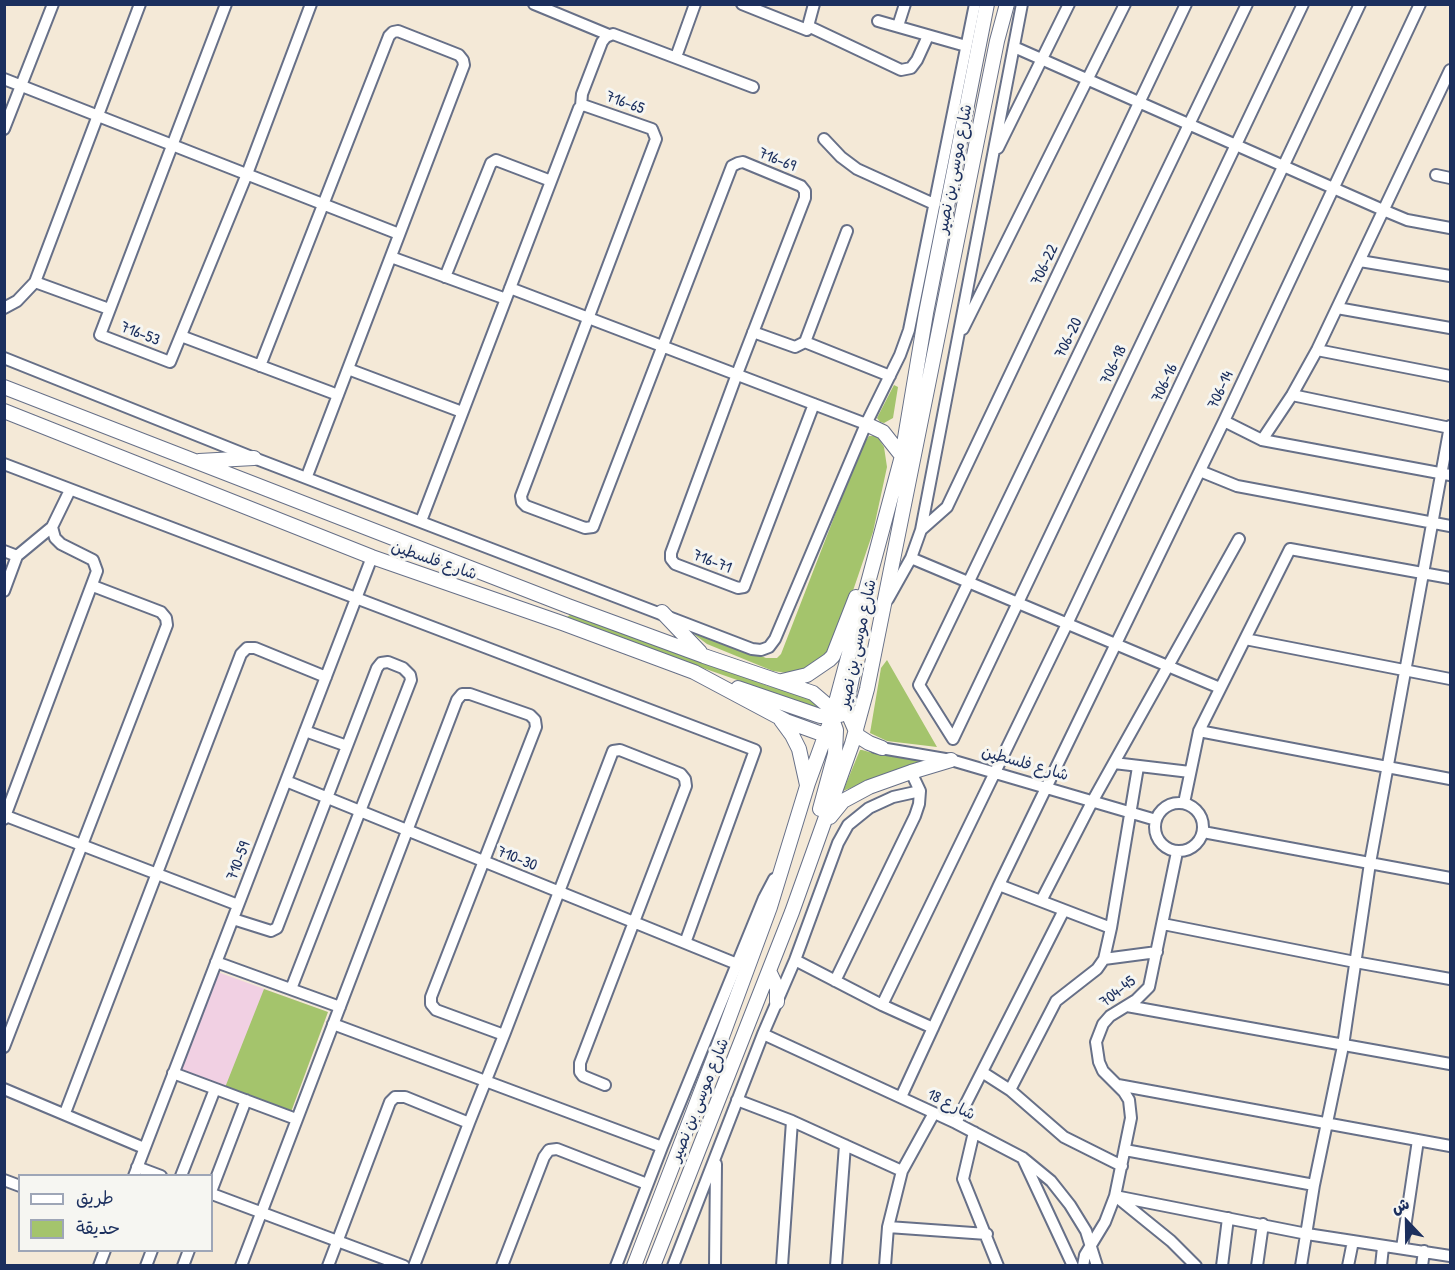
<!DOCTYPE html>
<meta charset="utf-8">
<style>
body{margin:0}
#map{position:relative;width:1455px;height:1270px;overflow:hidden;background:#f4e9d7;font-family:"Patrick Hand","Playpen Sans Arabic",sans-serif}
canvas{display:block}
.frame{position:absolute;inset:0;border:6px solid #1b2f5e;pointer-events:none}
.legend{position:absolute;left:18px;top:1174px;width:195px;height:78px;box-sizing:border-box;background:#f6f6f2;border:2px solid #9ea6b7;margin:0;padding:8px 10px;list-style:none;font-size:18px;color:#1b2f5e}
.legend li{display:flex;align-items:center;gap:12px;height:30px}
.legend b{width:30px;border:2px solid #9ea6b7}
.north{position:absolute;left:1377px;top:1192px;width:60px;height:60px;-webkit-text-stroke:4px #f6f6f2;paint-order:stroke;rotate:338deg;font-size:16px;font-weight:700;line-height:24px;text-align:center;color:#1b2f5e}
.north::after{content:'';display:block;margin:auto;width:21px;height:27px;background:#1b2f5e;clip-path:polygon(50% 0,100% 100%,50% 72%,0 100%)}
</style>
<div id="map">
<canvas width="1455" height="1270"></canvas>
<div class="frame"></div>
<ul class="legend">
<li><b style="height:8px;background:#fff"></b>طريق</li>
<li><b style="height:16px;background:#a4c46c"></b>حديقة</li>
</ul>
<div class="north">ش</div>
</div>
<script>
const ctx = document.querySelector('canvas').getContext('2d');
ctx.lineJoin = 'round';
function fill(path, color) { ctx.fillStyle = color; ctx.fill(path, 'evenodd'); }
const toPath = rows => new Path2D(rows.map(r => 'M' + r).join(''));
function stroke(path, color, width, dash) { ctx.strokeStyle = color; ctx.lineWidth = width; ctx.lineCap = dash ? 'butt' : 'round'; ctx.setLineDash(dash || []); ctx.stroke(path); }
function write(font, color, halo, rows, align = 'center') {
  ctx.font = font + ' "Patrick Hand","Playpen Sans Arabic",sans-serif'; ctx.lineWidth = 6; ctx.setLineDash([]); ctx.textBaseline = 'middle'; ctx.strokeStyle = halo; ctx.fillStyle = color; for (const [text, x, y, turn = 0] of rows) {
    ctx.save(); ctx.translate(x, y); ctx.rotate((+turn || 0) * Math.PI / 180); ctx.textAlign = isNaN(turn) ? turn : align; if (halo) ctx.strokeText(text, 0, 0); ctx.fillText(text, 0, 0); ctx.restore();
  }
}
fill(toPath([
 [212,970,328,1012,291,1112,176,1074]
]), '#f1d0e3');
fill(toPath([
 [894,385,898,387,893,418,884,423,880,422,877,418,879,414],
 [869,436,875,436,879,439,884,447,887,467,873,532,843,620,827,653,808,668,797,672,787,673,773,671,707,644,691,632,689,630,694,630,766,658,777,658,781,654,861,448],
 [573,613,768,686,804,695,821,708,817,708,566,620,567,617],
 [887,660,937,747,887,741,870,733,881,668],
 [860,750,862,750,873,753,924,760,843,791],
 [264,989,328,1012,291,1112,224,1090]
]), '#a4c46c');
const minor = toPath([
 [226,4,100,335,170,362,247,174,311,4],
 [534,4,609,35],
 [742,4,807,30,814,4],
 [878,21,966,46],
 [808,26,901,70,911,68,917,60,928,36],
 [898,26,905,4],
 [1014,47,1383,210,1407,220,1450,228],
 [676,57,695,4],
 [4,79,399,234],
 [581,106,582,94,602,42,606,37,613,34,753,87],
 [4,129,53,4],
 [824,139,841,157,857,169,934,204],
 [998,148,1069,4],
 [1436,175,1450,178],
 [391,257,506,299],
 [1360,261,1450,276],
 [445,277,491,163,496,160,551,181],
 [35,282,109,309],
 [510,288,866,424],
 [4,308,17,301,35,282,140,4],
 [1337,308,1450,328],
 [963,329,1125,4],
 [753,332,795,347,805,342,890,376],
 [181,336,338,395],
 [805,342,847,231],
 [1317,350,1450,376],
 [4,358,254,458,752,649,761,650,769,647,775,639,866,424,900,355,909,330,975,4],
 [260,366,389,36,393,32,398,31,459,55,463,60,464,65,307,476],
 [348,369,462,412],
 [1292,395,1450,428],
 [1224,421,1262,440,1450,475],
 [1262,440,1292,395,1317,350,1450,70],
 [4,464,755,750,685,943],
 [1200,471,1237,486,1450,526],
 [421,521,579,108,583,105,652,129,656,139,521,496,522,502,526,506,585,528,593,527,732,166,738,163,743,162,801,186,805,191,805,198,737,374,671,553,671,559,675,564,738,588,744,587,814,404],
 [921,530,947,507,1186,4],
 [4,551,17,556,4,591],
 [17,556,52,527,70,490],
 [911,558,1220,688],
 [888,599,911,558,921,530,1022,4],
 [1245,639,1450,679],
 [305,731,347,746],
 [1199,731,1450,779],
 [953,739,919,685,1247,4],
 [953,739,1303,4],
 [875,747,951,760,1156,820],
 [1114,763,1190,772],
 [286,781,737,964],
 '1155 827a24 24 0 1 1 48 0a24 24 0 1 1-48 0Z',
 [1184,803,1199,731,1290,549,1450,578],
 [6,816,238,905],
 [4,819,97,571,93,560,61,544,55,538,52,527],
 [1203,832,1450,878],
 [999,885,1111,928],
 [1041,901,1092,802,1239,539],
 [233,919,271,931,277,928,377,668,381,663,388,662,403,668,410,675,411,680,291,989],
 [1163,924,1355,962,1450,979],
 [1104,959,1157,952],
 [795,960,882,1005,933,1028],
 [216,962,340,1007],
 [835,981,915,816,919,804,920,791,911,772],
 [882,1005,1067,624,1360,4],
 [1127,1006,1450,1064],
 [333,1024,662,1147],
 [763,1034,956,1123,1023,1158,1051,1181,1070,1205,1086,1231,1097,1266],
 [4,1047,167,625,166,618,161,612,93,586],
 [982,1072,1010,1090,1064,1137,1122,1166],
 [173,1073,296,1119],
 [1118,1085,1450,1146],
 [4,1089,144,1148],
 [1010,1090,1056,1001,1097,969,1104,959,1111,928,1138,767],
 [901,1097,999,885,1224,421,1420,4],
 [737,1100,792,1121,902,1171],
 [65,1113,241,654,247,648,255,648,326,677],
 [469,1123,504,1035],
 [956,1123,1064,910],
 [974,1132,963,1179,998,1266],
 [1125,1150,1314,1185],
 [1024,1161,1073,1266],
 [137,1167,161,1176],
 [134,1176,372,557],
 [181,1176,215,1089],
 [4,1180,20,1186],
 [212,1189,246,1100],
 [212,1194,404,1266],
 [1115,1196,1307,1234,1450,1256],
 [1118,1198,1171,1241,1196,1266],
 [888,1227,987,1234],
 [1402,1248,1418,1140],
 [99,1266,105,1250],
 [146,1266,152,1250],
 [183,1266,189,1250],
 [241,1266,457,700,462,694,470,694,530,715,535,720,536,727,431,997,431,1004,436,1010,504,1035,613,751,620,750,681,774,685,779,686,786,580,1063,580,1072,583,1076,605,1085],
 [328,1266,390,1102,395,1097,405,1097,469,1123,414,1266],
 [502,1266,544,1157,549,1150,557,1149,647,1184],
 [616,1266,662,1147,764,898,774,879],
 [673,1266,763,1034,795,960,838,843,848,825,869,808,893,797,920,791],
 [715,1266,716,1164],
 [782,1266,792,1121],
 [836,1266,845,1145],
 [885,1266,888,1227,902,1171,934,1113],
 [1083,1266,1085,1255,1105,1222,1115,1196,1131,1118,1129,1100,1124,1092,1103,1071,1099,1062,1096,1042,1103,1024,1110,1016,1136,1000,1149,987,1177,852],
 [1222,1266,1228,1218],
 [1257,1266,1263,1224],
 [1301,1266,1314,1185,1343,1046,1370,863,1450,426],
 [1348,1266,1353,1241],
 [1381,1266,1383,1247],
 [1422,1266,1424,1251]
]);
const major = toPath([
 [4,387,568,606,704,656,813,693,827,705,836,730,835,754,820,809],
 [4,411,372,557,562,623,694,672,786,721,833,738],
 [866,424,883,432,902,456],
 [199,461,254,458],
 [662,612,700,652],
 [854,668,847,703,848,713,858,736,869,743,882,748],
 [782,681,807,675,829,660,833,656,856,597],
 [738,688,820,716,840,715],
 [781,720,792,735,799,749,807,785],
 [830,817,843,801,869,787,911,772,951,760],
 [769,971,777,988,777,1002],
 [634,1266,722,1037,770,907,808,783,832,717,902,456,926,313,987,4],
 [653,1266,792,912,852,744,867,689,997,41,1007,4]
]);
stroke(minor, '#677088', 14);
stroke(major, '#677088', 16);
stroke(minor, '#fff', 10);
stroke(major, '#fff', 14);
write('16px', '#1b2f5e', '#f6f6f2', [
 ["716-65",625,103,20],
 ["716-69",777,160,22],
 ["شارع موسى بن نصير",955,169,-79],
 ["706-22",1045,265,-65],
 ["716-53",140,334,21],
 ["706-20",1069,338,-64],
 ["706-18",1114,365,-65],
 ["706-16",1165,383,-65],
 ["706-14",1221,390,-65],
 ["شارع فلسطين",434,561,19],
 ["716-71",712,562,21],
 ["شارع موسى بن نصير",858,644,-78],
 ["شارع فلسطين",1025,764,16],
 ["710-30",517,859,22],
 ["710-59",239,861,-69],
 ["704-45",1118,992,-38],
 ["شارع موسى بن نصير",700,1100,-68],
 ["شارع 18",951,1105,26]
]);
</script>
